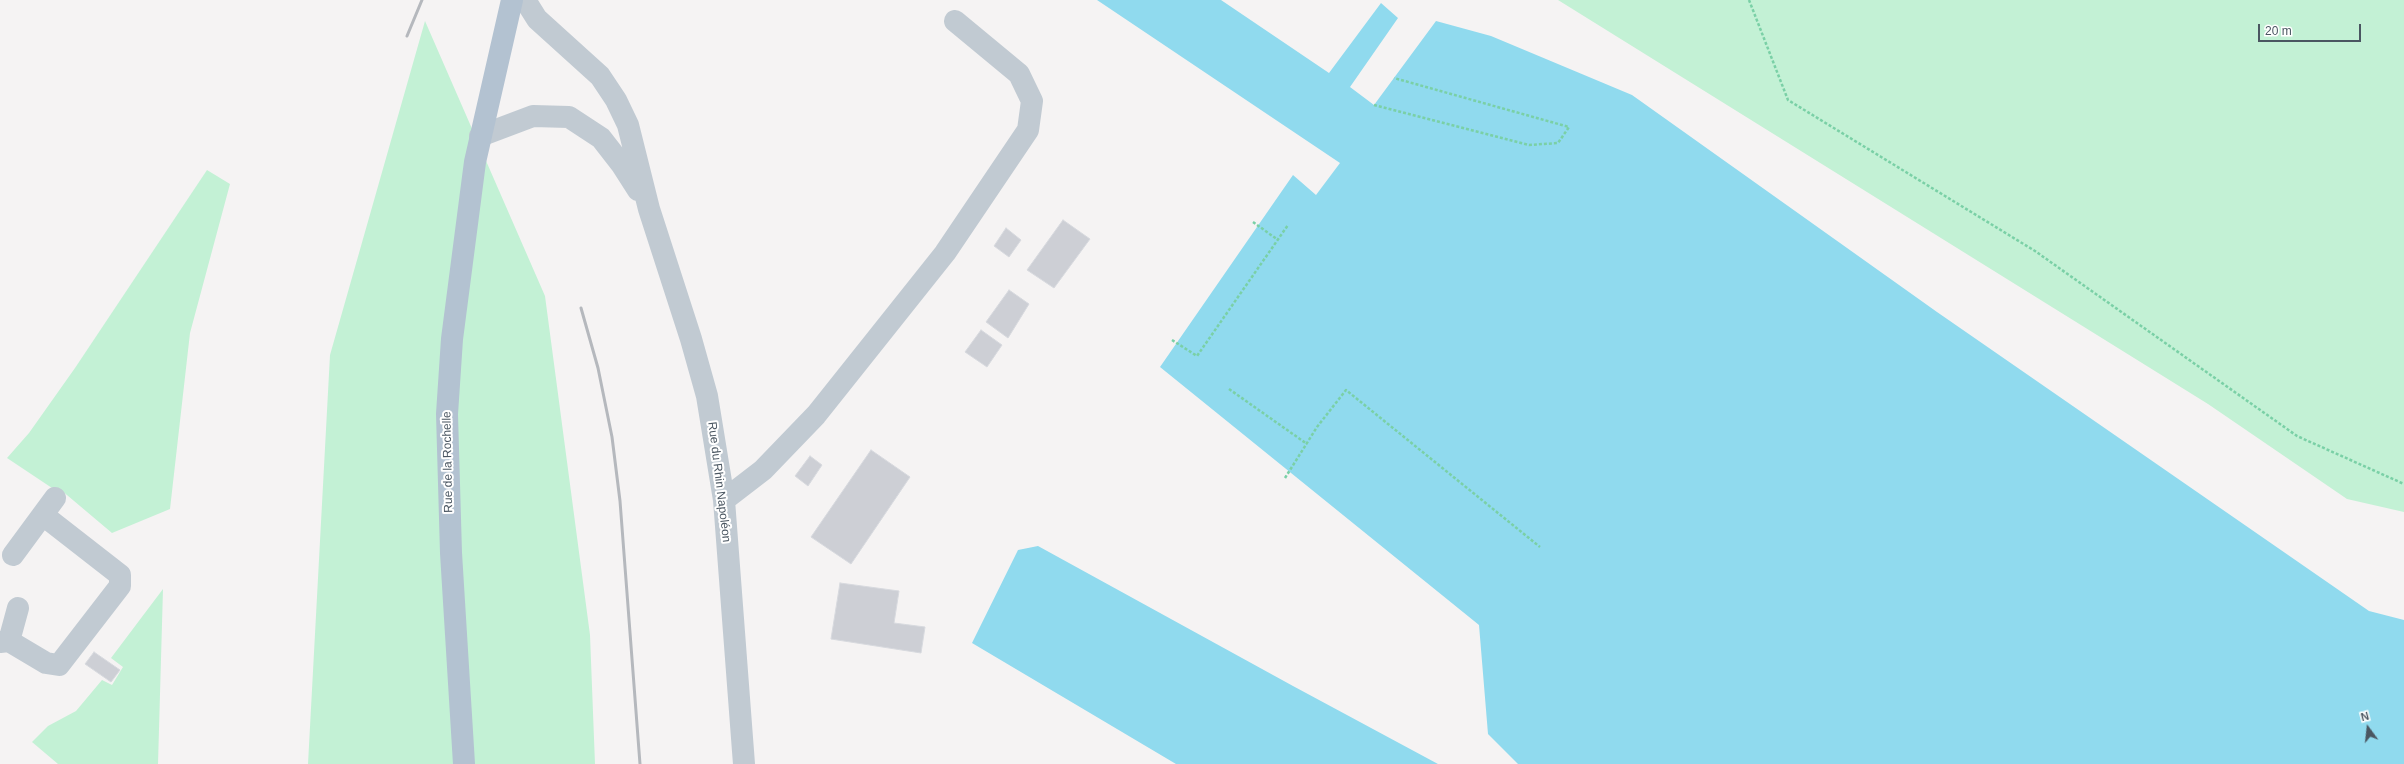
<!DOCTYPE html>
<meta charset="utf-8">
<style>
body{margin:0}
#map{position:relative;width:2404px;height:764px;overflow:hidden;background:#f5f3f3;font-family:Arial,sans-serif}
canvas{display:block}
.north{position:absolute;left:2348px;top:708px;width:40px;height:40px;-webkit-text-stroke:3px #fff;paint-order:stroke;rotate:345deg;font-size:11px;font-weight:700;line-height:16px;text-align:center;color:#4a5661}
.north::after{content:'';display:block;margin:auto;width:14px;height:18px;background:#4a5661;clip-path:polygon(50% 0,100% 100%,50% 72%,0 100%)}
.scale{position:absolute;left:2258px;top:24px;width:103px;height:18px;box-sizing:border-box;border:2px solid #4a5661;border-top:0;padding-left:5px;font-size:12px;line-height:14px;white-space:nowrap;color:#4a5661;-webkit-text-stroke:3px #fff;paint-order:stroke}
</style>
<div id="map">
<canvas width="2404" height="764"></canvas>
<div class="north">N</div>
<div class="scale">20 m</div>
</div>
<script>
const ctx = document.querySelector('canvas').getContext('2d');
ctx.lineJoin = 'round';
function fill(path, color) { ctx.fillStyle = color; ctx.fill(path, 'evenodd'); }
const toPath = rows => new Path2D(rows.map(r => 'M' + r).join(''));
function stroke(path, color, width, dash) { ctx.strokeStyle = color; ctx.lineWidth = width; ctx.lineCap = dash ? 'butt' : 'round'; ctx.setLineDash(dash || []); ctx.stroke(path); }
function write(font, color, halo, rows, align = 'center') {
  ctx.font = font + ' Arial,sans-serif'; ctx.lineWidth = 4; ctx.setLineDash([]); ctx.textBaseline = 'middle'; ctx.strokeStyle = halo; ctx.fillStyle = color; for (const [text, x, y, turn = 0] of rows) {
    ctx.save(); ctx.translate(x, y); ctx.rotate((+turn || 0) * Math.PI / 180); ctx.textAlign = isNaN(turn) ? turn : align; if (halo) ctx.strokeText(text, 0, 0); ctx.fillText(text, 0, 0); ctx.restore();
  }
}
fill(toPath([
 [1558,0,2404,0,2404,512,2347,499,2208,404],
 [425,21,545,296,590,635,595,764,308,764,330,355],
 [207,170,230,184,190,333,170,509,112,533,61,490,52,488,7,458,29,433,75,368],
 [163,589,158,764,58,764,32,742,48,726,76,711,102,680,112,685,123,667,111,658]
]), '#c3f1d5');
fill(toPath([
 [1097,0,1221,0,1329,73,1381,3,1398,18,1350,87,1374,105,1436,21,1491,36,1632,95,1937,312,2369,611,2404,620,2404,764,1518,764,1488,734,1479,625,1160,367,1293,175,1316,195,1340,163],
 [1038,546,1293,686,1438,764,1176,764,972,643,1018,550]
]), '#90daee');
const building = toPath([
 [1063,220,1090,239,1054,288,1027,270,1063,220],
 [1006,228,1021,240,1009,257,994,246,1006,228],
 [1009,290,1029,304,1008,338,986,322,1009,290],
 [981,330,1002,345,987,367,965,352,981,330],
 [871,450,910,477,851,564,811,537,871,450],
 [810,456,822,465,808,486,795,476,810,456],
 [840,583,899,591,894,623,925,627,921,653,831,639,840,583],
 [94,652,120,670,111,682,85,664,94,652]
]);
fill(building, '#cdcfd5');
stroke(building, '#d7d9de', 1);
stroke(toPath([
 [1749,0,1788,100,2035,251,2297,436,2404,484],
 [1374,105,1529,145,1558,143,1569,127,1394,78],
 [1253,222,1278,240],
 [1172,340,1197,356,1288,225],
 [1229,389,1307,444],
 [1285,478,1317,427,1346,390,1540,547]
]), '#7ad0a6', 2.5, [3, 2]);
stroke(toPath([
 [525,0,537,19,600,76,616,100,628,125,649,209,691,339,707,396,724,500,744,764],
 [480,136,533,116,569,117,601,138,622,165,638,190],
 [724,500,763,470,816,415,945,253,1028,130,1032,101,1019,74,955,21],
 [13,555,55,498],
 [9,641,18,608],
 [0,642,9,641,46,663,59,665,120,586,120,575,43,515]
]), '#c1cad2', 22);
stroke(toPath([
 [464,764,451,553,447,414,452,339,475,162,512,0]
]), '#b3c2d1', 22);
stroke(toPath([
 [407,36,422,0],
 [581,308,598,368,612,437,620,501,640,764]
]), '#b5b8bd', 3);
write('12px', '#4a5661', '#fff', [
 ["Rue de la Rochelle",448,462,-91],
 ["Rue du Rhin Napoléon",719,482,83]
]);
</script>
